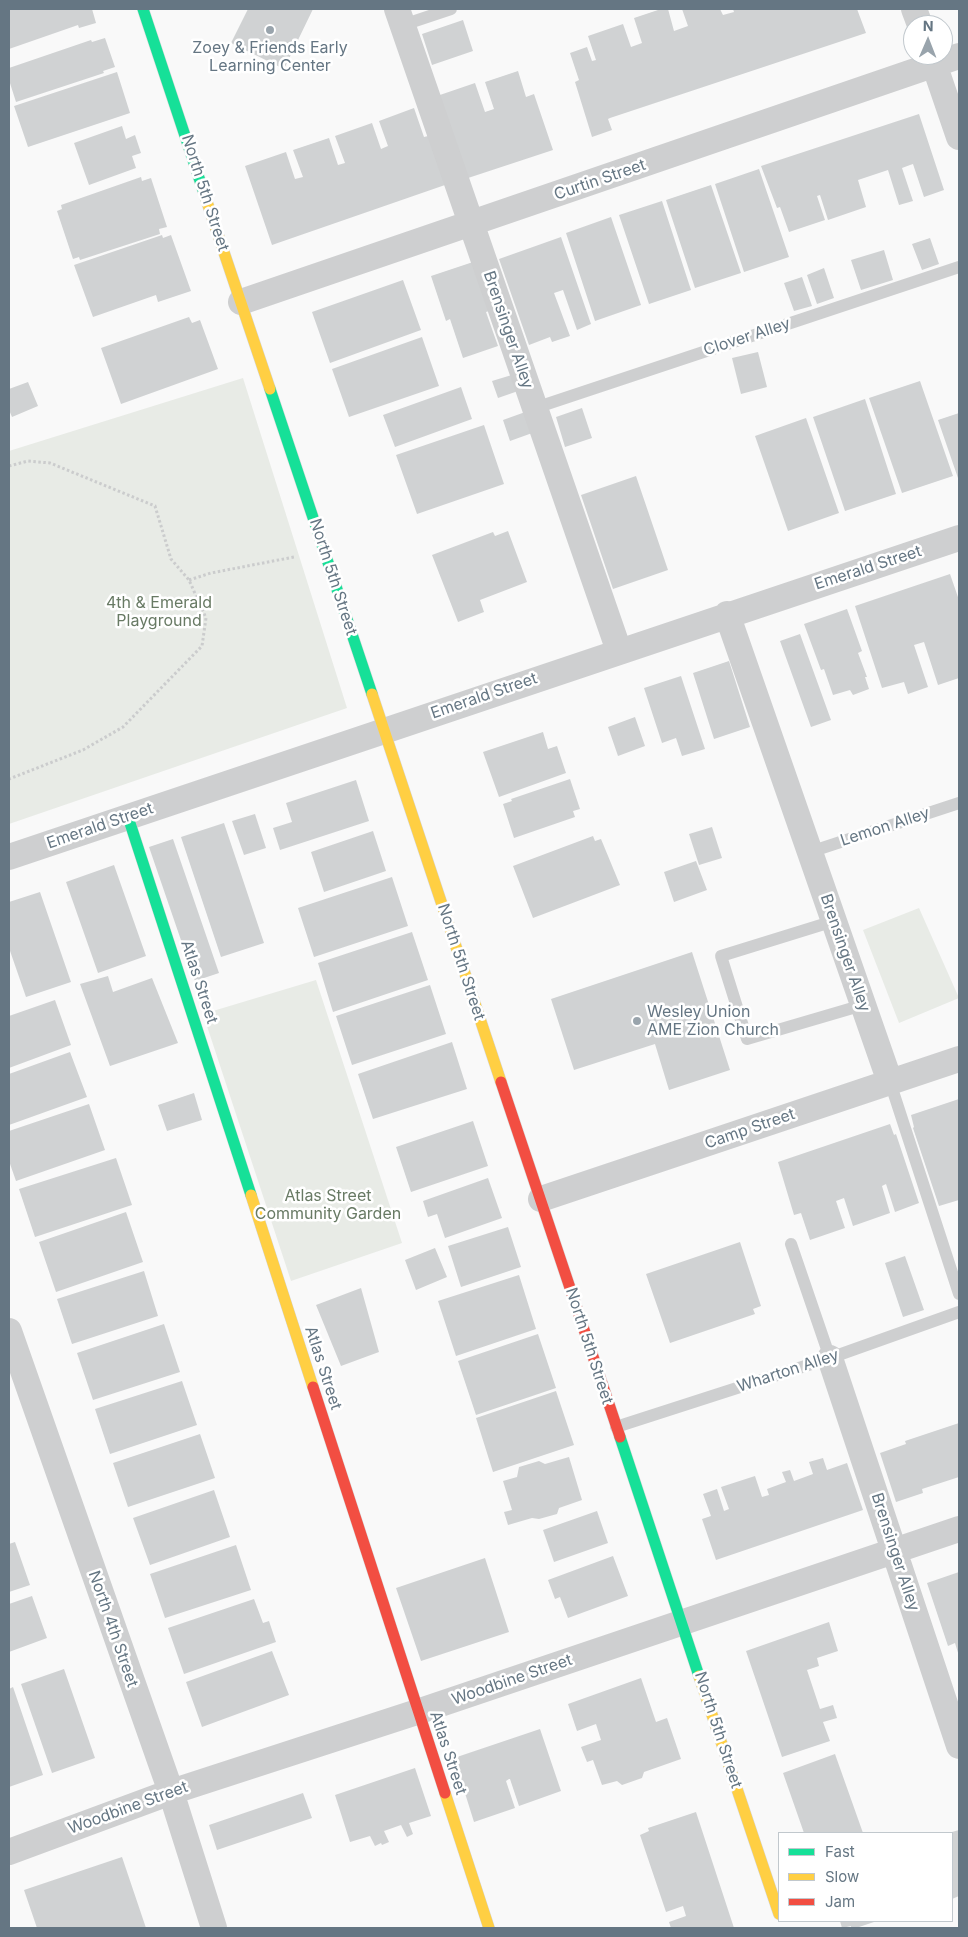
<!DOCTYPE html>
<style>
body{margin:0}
#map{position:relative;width:968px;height:1937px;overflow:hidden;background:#f9f9f9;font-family:Inter,sans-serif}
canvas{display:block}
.frame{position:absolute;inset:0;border:10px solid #657683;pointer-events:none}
.legend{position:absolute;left:778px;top:1832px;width:175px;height:90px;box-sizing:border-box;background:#fff;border:1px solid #c1c8cd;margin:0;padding:6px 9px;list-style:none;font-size:15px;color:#657683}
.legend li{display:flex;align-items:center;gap:10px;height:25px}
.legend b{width:25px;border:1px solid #c1c8cd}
.north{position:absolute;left:903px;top:15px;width:50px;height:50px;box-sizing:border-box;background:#fff;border:1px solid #c1c8cd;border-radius:50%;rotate:1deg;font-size:14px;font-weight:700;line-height:20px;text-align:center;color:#657683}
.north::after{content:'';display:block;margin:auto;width:18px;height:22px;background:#99a4ac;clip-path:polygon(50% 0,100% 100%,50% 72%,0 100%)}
</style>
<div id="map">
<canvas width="968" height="1937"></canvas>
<div class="frame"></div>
<ul class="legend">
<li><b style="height:6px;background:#16e098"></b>Fast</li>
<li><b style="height:6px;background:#ffcf43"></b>Slow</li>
<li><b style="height:6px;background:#f24e42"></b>Jam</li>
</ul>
<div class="north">N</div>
</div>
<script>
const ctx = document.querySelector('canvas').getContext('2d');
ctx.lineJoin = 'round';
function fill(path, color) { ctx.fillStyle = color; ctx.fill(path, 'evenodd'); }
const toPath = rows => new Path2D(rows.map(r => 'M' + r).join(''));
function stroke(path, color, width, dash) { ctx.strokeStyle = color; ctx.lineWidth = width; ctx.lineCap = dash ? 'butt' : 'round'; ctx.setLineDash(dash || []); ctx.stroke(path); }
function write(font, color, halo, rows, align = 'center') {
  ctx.font = font + ' Inter,sans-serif'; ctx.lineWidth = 5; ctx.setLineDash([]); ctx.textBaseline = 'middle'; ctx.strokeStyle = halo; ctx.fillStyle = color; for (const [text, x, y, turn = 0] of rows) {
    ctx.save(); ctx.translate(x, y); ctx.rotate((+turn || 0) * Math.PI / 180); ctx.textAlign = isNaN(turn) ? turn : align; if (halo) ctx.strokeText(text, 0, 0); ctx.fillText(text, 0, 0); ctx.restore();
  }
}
fill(toPath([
 [243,378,347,708,9,824,9,451],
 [919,908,959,998,899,1023,863,930],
 [316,980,402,1243,291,1281,203,1014]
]), '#e8ebe6');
fill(toPath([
 [9,9,92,9,96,23,79,28,78,25,9,49],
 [248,9,313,9,284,69,231,43],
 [661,9,668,9,674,31,688,26,682,9,720,9,723,15,734,12,733,9,857,9,866,33,610,118,608,119,612,130,592,137,575,82,579,80,570,53,587,47,592,61,596,60,588,36,623,24,631,47,642,43,634,18],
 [463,20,473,51,432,65,422,34],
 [105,38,115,67,103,71,104,73,16,102,9,80,9,68,91,40,92,42],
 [518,71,526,97,534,94,553,150,462,180,434,97,475,83,485,112,494,109,485,82],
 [117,72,130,113,28,147,14,106],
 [414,108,424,137,428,136,445,185,272,245,245,166,286,152,295,179,303,177,293,150,329,138,338,165,345,163,335,136,372,123,381,149,388,146,379,121],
 [919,114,944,190,924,197,913,164,910,165,902,168,913,201,899,205,888,170,858,180,866,207,828,220,820,195,817,196,825,220,789,232,780,207,777,208,761,166],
 [122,126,126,139,135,135,141,153,132,156,136,168,89,185,74,143],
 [759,169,789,257,744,272,715,184],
 [141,177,142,181,151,178,167,227,159,229,160,234,80,260,79,257,73,259,57,211,62,209,61,205],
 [711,185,741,273,695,288,666,200],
 [662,201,691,290,649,304,619,215],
 [611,217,641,305,595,321,566,233],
 [162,235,163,238,171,235,191,291,158,302,156,295,93,317,74,265],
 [561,237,591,324,577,330,563,290,554,293,570,336,552,342,550,337,529,345,499,259],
 [930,238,939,264,922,270,912,244],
 [884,250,893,280,861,290,851,260],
 [473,262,489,311,486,312,498,346,463,358,450,319,446,321,431,276],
 [824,268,834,298,817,304,807,275],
 [802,277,812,306,794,311,784,283],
 [403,280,421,330,330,363,312,312],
 [189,317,192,323,200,320,218,369,121,404,101,348],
 [422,337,439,386,349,417,332,369],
 [758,352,767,387,741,394,732,358],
 [515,374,521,390,498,398,492,381],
 [920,381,953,476,902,493,869,398],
 [28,382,38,406,12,417,9,410,9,389],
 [461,387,472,419,395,447,383,415],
 [865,399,896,494,845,511,813,417],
 [582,408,592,438,565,447,556,417],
 [528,411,535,432,510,441,503,420],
 [959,413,959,481,938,420],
 [806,418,839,513,788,531,755,436],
 [484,425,504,484,417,514,396,455],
 [636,476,668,570,613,589,581,495],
 [508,531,527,582,480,600,484,612,458,622,432,555,493,532,495,536],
 [950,574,959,600,959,678,938,685,924,642,914,645,928,687,908,694,904,682,882,688,855,606],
 [847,609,862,651,858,653,867,677,865,677,869,689,853,695,850,690,833,695,824,669,821,670,804,624],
 [800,634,831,720,811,727,780,641],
 [729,661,750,727,714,739,693,673],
 [681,676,705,749,682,756,676,738,662,743,644,688],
 [635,717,645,746,618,756,608,727],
 [543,732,548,749,557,746,566,773,499,797,483,752],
 [570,779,580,809,573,811,575,817,514,838,503,804,512,801,511,799],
 [356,780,369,821,280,850,273,828,292,822,286,803],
 [255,814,266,848,244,855,232,821],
 [224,823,264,943,221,957,181,837],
 [712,827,722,858,699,865,689,834],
 [373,831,386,871,324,892,311,852],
 [593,836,595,841,601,839,620,885,533,918,513,866],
 [173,839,219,973,195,981,149,847],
 [696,861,707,890,674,902,664,872],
 [114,865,146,956,98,973,66,882],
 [392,877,408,926,314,957,298,908],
 [40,892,71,982,26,997,9,948,9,902],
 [412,932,428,980,333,1012,318,963],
 [692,952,730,1070,669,1090,655,1044,574,1070,551,999],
 [108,976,113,992,152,978,178,1043,110,1066,80,984],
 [430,985,446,1034,352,1065,336,1016],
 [55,1000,71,1045,9,1068,9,1016],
 [452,1042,467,1089,373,1119,358,1074],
 [70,1052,87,1097,9,1125,9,1074],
 [194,1093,202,1120,167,1131,158,1105],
 [959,1099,959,1200,939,1206,913,1128,914,1127,911,1115],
 [89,1104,105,1150,16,1181,9,1161,9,1131],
 [473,1121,488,1166,411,1192,396,1147],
 [890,1124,894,1135,896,1134,919,1203,895,1212,886,1184,882,1186,890,1213,853,1226,844,1198,836,1201,845,1228,810,1240,801,1213,794,1215,778,1162],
 [116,1158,132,1205,35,1237,19,1189],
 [488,1178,502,1218,445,1238,437,1214,428,1217,423,1201],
 [126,1212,143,1262,56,1292,39,1242],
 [508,1227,521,1267,461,1287,448,1246],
 [740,1242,761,1306,753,1309,755,1314,670,1343,646,1274],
 [435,1248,447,1277,416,1290,405,1260],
 [905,1256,924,1310,903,1317,885,1263],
 [144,1271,158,1316,72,1344,57,1299],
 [519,1275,536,1329,456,1356,438,1301],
 [361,1288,379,1352,341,1366,316,1305],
 [164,1324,180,1372,93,1400,77,1353],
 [538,1334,556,1388,476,1415,458,1361],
 [182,1381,197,1425,110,1454,95,1409],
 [556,1391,574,1445,493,1472,476,1418],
 [959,1423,959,1477,922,1489,923,1493,896,1502,880,1453,906,1444,905,1441],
 [200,1434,215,1478,128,1507,113,1463],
 [569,1457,582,1500,559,1508,557,1514,539,1519,532,1518,508,1525,504,1512,512,1510,503,1481,517,1477,519,1467,539,1461,545,1464],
 [823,1458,827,1470,847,1463,863,1510,716,1560,702,1519,711,1516,703,1494,717,1489,724,1511,729,1509,721,1487,755,1476,762,1497,769,1495,767,1489,786,1482,782,1472,790,1470,794,1481,813,1474,809,1462],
 [214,1490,230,1537,150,1565,133,1518],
 [597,1511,608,1543,554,1562,543,1530],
 [15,1542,30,1585,9,1592,9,1544],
 [236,1545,251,1590,165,1618,150,1574],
 [613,1556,628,1596,568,1618,560,1597,555,1599,548,1580],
 [485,1558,509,1632,421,1661,396,1588],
 [959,1572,959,1656,955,1643,948,1646,927,1583],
 [32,1596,47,1638,9,1652,9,1604],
 [254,1599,263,1623,269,1621,276,1642,184,1674,168,1628],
 [829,1622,838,1651,817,1658,819,1666,807,1670,820,1709,833,1705,837,1718,823,1722,830,1741,782,1757,746,1651],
 [272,1651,289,1695,202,1727,186,1682],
 [64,1669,95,1758,52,1773,21,1684],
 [641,1678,656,1722,667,1718,681,1759,644,1772,642,1778,622,1785,617,1781,602,1785,593,1760,587,1762,581,1747,601,1740,596,1724,577,1731,568,1704],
 [13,1687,43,1775,9,1787,9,1689],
 [540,1729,561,1791,519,1806,510,1779,509,1779,506,1781,515,1808,474,1822,454,1758],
 [835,1754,863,1833,804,1833,783,1773],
 [415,1768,431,1816,409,1823,413,1834,407,1837,401,1825,384,1831,389,1842,382,1845,381,1843,375,1846,370,1836,350,1842,335,1795],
 [303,1793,312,1818,217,1850,209,1825],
 [696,1812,734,1928,671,1928,669,1922,686,1916,683,1906,666,1912,640,1835,649,1831,648,1828],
 [959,1830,959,1896,952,1899,952,1832],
 [122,1857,146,1928,37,1928,24,1890],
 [840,1921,877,1921,856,1928,851,1928,851,1926,842,1928]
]), '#d0d2d3');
const fast = toPath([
 [143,9,206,199],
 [270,389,372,694],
 [128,817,251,1195],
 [620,1437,699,1676]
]);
const slow = toPath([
 [206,199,270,389],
 [372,694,501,1082],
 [251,1195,313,1387],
 [699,1676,779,1914],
 [445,1793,489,1928]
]);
const jam = toPath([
 [501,1082,620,1437],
 [313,1387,445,1793]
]);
stroke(fast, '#d5d6d7', 12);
stroke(slow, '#d5d6d7', 12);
stroke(jam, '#d5d6d7', 12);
stroke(toPath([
 [9,466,28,461,50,463,155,506,171,559,189,580,206,618,202,646,123,727,83,750,9,779],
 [189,580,211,573,294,557]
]), '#cbcccd', 3, [2.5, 2.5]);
stroke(toPath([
 [403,25,451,9],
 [535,408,959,267],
 [810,852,959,803],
 [834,921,721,956,747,1039,863,1005],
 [890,1082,959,1294],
 [791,1244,830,1358],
 [616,1427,830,1358,959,1312]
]), '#cecfd0', 12);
stroke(toPath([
 [397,9,619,651],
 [914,9,920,25],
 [931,55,959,137],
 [241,302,959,56],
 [727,614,890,1082],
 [9,857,959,538],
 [541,1199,959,1059],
 [9,1331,171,1792,214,1928],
 [830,1358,959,1746],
 [9,1852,171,1792,417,1712,959,1529]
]), '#cecfd0', 26);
stroke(fast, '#16e098', 11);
stroke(slow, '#ffcf43', 11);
stroke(jam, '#f24e42', 11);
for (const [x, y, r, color] of [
 [270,30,5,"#99a4ac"],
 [637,1021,5,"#99a4ac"]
]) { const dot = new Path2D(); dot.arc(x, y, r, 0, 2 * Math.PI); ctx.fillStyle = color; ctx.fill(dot); stroke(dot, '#fff', 2); }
write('16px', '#657683', '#fff', [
 ["Zoey & Friends Early",270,48],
 ["Learning Center",270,66],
 ["Wesley Union",647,1012,"left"],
 ["AME Zion Church",647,1030,"left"]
]);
write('16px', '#657683', '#fff', [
 ["Curtin Street",600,180,-19],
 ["North 5th Street",205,193,72],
 ["Brensinger Alley",508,330,71],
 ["Clover Alley",747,337,-18],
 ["Emerald Street",868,568,-18],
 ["North 5th Street",333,577,72],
 ["Emerald Street",484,696,-19],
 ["Emerald Street",100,826,-19],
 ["Lemon Alley",885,827,-18],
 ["Brensinger Alley",845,953,71],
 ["North 5th Street",461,962,72],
 ["Atlas Street",199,982,72],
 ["Camp Street",750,1129,-19],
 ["North 5th Street",589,1346,72],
 ["Atlas Street",323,1368,72],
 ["Wharton Alley",788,1371,-18],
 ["Brensinger Alley",895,1552,72],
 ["North 4th Street",113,1629,71],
 ["Woodbine Street",512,1680,-19],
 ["North 5th Street",718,1730,72],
 ["Atlas Street",448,1753,72],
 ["Woodbine Street",128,1808,-20]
]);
write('16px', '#687a64', '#fff', [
 ["4th & Emerald",159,603],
 ["Playground",159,621],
 ["Atlas Street",328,1196],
 ["Community Garden",328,1214]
]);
</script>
